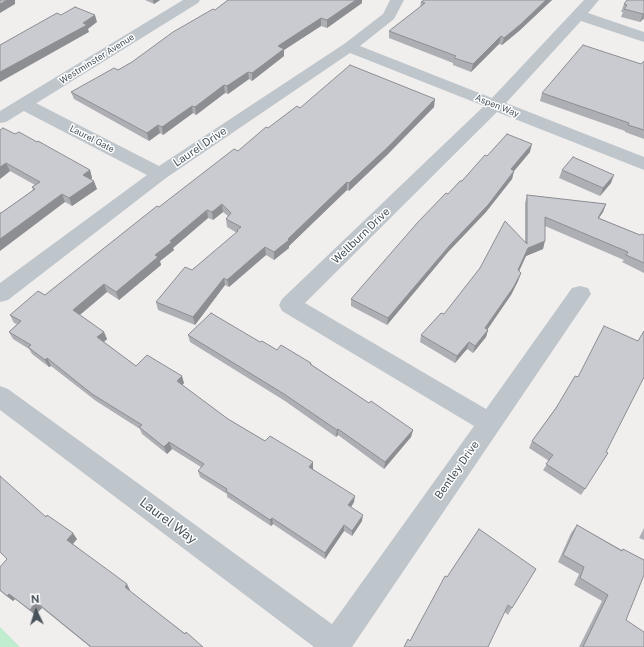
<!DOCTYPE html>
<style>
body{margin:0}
#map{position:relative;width:644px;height:647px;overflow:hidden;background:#f1eeee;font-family:"Public Sans",sans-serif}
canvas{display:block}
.north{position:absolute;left:16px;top:591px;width:40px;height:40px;-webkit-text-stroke:3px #fff;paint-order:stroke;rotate:356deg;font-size:11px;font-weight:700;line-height:16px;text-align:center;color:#48525a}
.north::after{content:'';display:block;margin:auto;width:14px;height:18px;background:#48525a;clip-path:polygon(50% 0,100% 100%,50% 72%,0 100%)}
</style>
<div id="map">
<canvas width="644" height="647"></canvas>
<div class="north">N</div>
</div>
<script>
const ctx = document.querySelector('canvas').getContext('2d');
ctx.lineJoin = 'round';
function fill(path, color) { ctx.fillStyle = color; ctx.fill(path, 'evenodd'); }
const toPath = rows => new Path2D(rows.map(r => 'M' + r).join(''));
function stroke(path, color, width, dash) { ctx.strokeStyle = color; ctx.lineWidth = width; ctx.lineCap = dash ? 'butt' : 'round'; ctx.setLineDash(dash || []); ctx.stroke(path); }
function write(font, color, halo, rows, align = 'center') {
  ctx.font = font + ' "Public Sans",sans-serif'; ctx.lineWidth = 3; ctx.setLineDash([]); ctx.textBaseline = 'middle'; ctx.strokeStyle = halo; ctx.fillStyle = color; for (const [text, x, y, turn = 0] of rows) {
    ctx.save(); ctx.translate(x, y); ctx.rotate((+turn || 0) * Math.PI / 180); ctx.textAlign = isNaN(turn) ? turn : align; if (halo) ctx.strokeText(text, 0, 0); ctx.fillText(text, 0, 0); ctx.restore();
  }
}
fill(toPath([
 [0,627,20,647,0,647]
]), '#c0ecd0');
fill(toPath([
 [390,0,404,0,394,19,360,46,492,98,584,0,599,0,588,13,644,32,644,42,581,21,506,103,644,157,644,170,497,112,305,303,486,409,572,288,580,286,588,288,591,294,352,647,314,647,0,410,0,386,8,389,332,624,474,426,282,311,279,305,282,299,484,106,350,53,166,178,8,300,0,302,0,283,147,175,18,108,16,104,18,100,24,99,30,100,159,166,344,44,383,14,390,0]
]), '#bec6cc');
fill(toPath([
 [183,0,200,0,198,3,6,122,0,123,0,111,183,0]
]), '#bec6cc');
fill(toPath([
 [145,0,160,0,154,4],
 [228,0,362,0,362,3,327,28,321,26,284,50,284,56,252,81,249,79,228,94,225,93,196,115,193,113,163,135,160,133,149,141,74,99,71,92,118,70,132,62,215,10],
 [424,0,552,0,519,31,502,45,499,44,471,72,453,65,453,63,389,38,389,31,420,7,421,2],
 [644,0,644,20,643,19,640,22,621,17,623,12,621,12,624,4],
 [644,61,644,139,625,132,625,131,540,101,542,93,641,64],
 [434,107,387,155,349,191,347,190,289,246,289,248,274,260,266,255,229,287,225,285,195,325,158,310,156,302,192,270,237,233,227,227,226,219,228,216,223,212,213,220,208,218,173,248,174,250,160,261,161,265,119,300,107,292,80,315,104,332,107,339,104,342,136,366,184,383,182,385,228,419,313,469,354,502,351,507,362,521,352,536,344,531,325,559,273,524,271,526,227,497,227,494,200,477,198,471,201,467,172,449,167,454,142,434,140,429,96,401,51,366,49,367,32,354,29,349,13,339,9,332,17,324,14,323,10,315,45,295,159,207,238,151,268,128,300,108],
 [15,134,90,170,92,178,91,179,97,189,72,206,65,202,1,213,33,190,32,187,35,185,10,171,0,179],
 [530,152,514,171,512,179,486,212,448,252,387,325,351,306,351,299,448,194,487,156],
 [562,170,611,183,600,196,559,178],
 [527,195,606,204,603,212,599,218,640,235,644,235,644,273,622,262,624,260,545,226,543,249,526,256,519,271,521,273,518,281,511,295,487,329,488,330,486,337,473,353,467,349,455,363,420,342,421,335,525,242,525,203],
 [188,335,277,350,311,363,312,365,369,403,413,430,411,437,384,469,338,435,336,437,285,401,190,342],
 [638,341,585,489,581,495,543,470,549,461,529,448,532,441,578,377],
 [46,517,77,539,73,544,130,590,129,591,203,647,90,647,42,608,35,615,15,599,13,601,0,591,0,567],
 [577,525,622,550,623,549,626,620,644,647,579,647,602,601,574,585,579,574,558,562,571,533],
 [644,528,644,540,639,538],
 [479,529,512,608,508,615,505,612,410,641,447,577]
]), '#adafb4');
fill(toPath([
 [7,0,15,0,15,4,0,13,0,4],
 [153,0,160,0,154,4],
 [356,0,362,0,362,3,327,28,327,20],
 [546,0,552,0,519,31,502,45,504,38],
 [643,14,644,14,643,19,640,22],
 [95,15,97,22,88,29,89,32,0,82,0,72,83,23],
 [321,18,321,26,284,50,284,56,252,81,252,73,278,46],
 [501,36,499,44,471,72,473,64],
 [248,72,249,79,228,94,227,86],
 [224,85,225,93,196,115,195,107],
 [435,99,434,107,387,155,349,191,349,183],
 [192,106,193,113,163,135,162,127],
 [158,125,160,133,149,141,147,133],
 [532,144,530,152,509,177,511,169],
 [6,163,10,171,0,179,0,167],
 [90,170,92,178,86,183,83,175],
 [514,171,512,179,486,212,448,252,387,325,388,318,450,245],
 [614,175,611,183,600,196,603,188],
 [94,181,97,189,72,206,69,198],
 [347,182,347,190,289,246,289,248,274,260,274,252],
 [62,194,65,202,0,251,0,239],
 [222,204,223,212,213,220,212,212],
 [606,204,603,212,594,225],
 [207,210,208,218,173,248,174,250,160,261,161,265,119,300,116,292,170,241],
 [545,241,543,249,526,256,516,278,518,270,528,248],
 [265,247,266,255,229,287,227,280],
 [521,273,518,281,511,295,483,336,485,328],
 [224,278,225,285,195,325,193,317],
 [104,284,107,292,76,318,73,310],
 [488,330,486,337,473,353,475,346],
 [104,332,107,339,100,345,97,337],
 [469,342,467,349,455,363,457,356],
 [47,358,51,366,49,367,45,360],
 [182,376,184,383,179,389,177,381],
 [338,429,338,435,336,437,337,430],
 [413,430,411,437,384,469,385,462],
 [169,442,172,449,167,454,164,447],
 [313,462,313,469,310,474,309,467],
 [355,496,354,502,348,512,348,505],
 [363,515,362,521,352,536,352,531],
 [272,518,273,524,271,526,270,520],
 [344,525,344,531,325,559,325,553],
 [73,533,77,539,71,546,67,540],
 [127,584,130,590,128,592,125,587],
 [9,594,15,599,13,601,7,596],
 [36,602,42,608,35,615,30,610]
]), '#8d8e92');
const building = toPath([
 [0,0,7,0,0,4,0,0],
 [228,0,356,0,327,20,321,18,278,46,284,49,252,73,248,72,227,86,224,85,195,107,192,106,162,127,158,125,147,133,71,92,114,68,118,70,132,62,173,32,213,9,215,10,228,0],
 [424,0,546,0,521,24,504,38,501,36,473,64,454,58,456,56,389,31,425,3,421,2,424,0],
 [627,0,644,0,644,14,643,14,624,9,627,5,624,4,627,0],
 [75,7,95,15,83,23,87,25,0,72,0,45,57,13,61,15,75,7],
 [583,45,641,64,644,61,644,130,628,125,629,123,542,93,583,45],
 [350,65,435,99,388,147,349,183,347,182,288,239,289,240,274,252,265,247,227,280,224,278,193,317,156,302,185,267,192,270,238,231,237,230,241,227,226,219,231,213,222,204,212,212,207,210,170,241,172,242,155,255,158,257,116,292,104,284,73,310,104,332,97,337,136,366,147,355,182,376,177,381,228,419,265,441,270,436,313,462,309,467,355,496,348,505,363,515,352,531,344,525,325,553,272,518,270,520,226,491,227,489,198,471,204,464,169,442,164,447,139,427,142,425,92,394,47,358,45,360,28,347,31,345,9,332,21,321,10,315,38,291,45,295,157,206,159,207,234,149,238,151,266,127,268,128,297,106,300,108,350,65],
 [3,128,15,134,19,132,37,142,38,141,90,170,83,175,94,181,69,198,62,194,0,239,0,213,1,213,35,189,32,187,40,182,6,163,0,167,0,130,3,128],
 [507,134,532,144,511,169,514,171,488,205,450,245,388,318,351,299,418,222,446,193,448,194,460,181,462,181,485,155,487,156,507,134],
 [573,157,614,175,603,188,562,170,573,157],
 [527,195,606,204,598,218,640,235,642,234,644,235,644,263,626,255,628,252,545,217,545,241,528,248,518,270,521,273,513,288,485,328,488,330,475,346,469,342,457,356,421,335,441,313,444,314,480,268,505,221,527,244,527,195],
 [211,313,260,342,262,341,277,350,281,345,311,363,310,364,369,403,371,401,413,430,385,462,338,429,337,430,284,394,188,335,211,313],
 [604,326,638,341,644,331,644,377,639,387,606,452,608,453,585,489,546,464,553,455,532,441,556,408,575,376,578,377,604,326],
 [0,476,46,517,47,515,73,533,67,540,127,584,125,587,185,634,186,632,203,647,90,647,90,646,36,602,30,610,9,594,7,596,0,590,0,567,7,559,0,552,0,476],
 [577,525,622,551,623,549,644,560,644,575,626,620,644,632,644,647,583,647,608,595,580,578,584,567,563,555,577,525],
 [479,529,536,569,512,608,508,605,488,647,404,647,408,639,410,641,445,576,447,577,479,529]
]);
fill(building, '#c9cbd1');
stroke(building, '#8d8e92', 1);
write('9px', '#48525a', '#fff', [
 ["Westminster Avenue",97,59,-32],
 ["Aspen Way",497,106,22],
 ["Laurel Gate",92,139,27]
]);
write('11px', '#48525a', '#fff', [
 ["Laurel Drive",200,147,-34],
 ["Wellburn Drive",361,236,-44],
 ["Bentley Drive",457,470,-55]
]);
write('13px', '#48525a', '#fff', [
 ["Laurel Way",168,521,37]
]);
</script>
